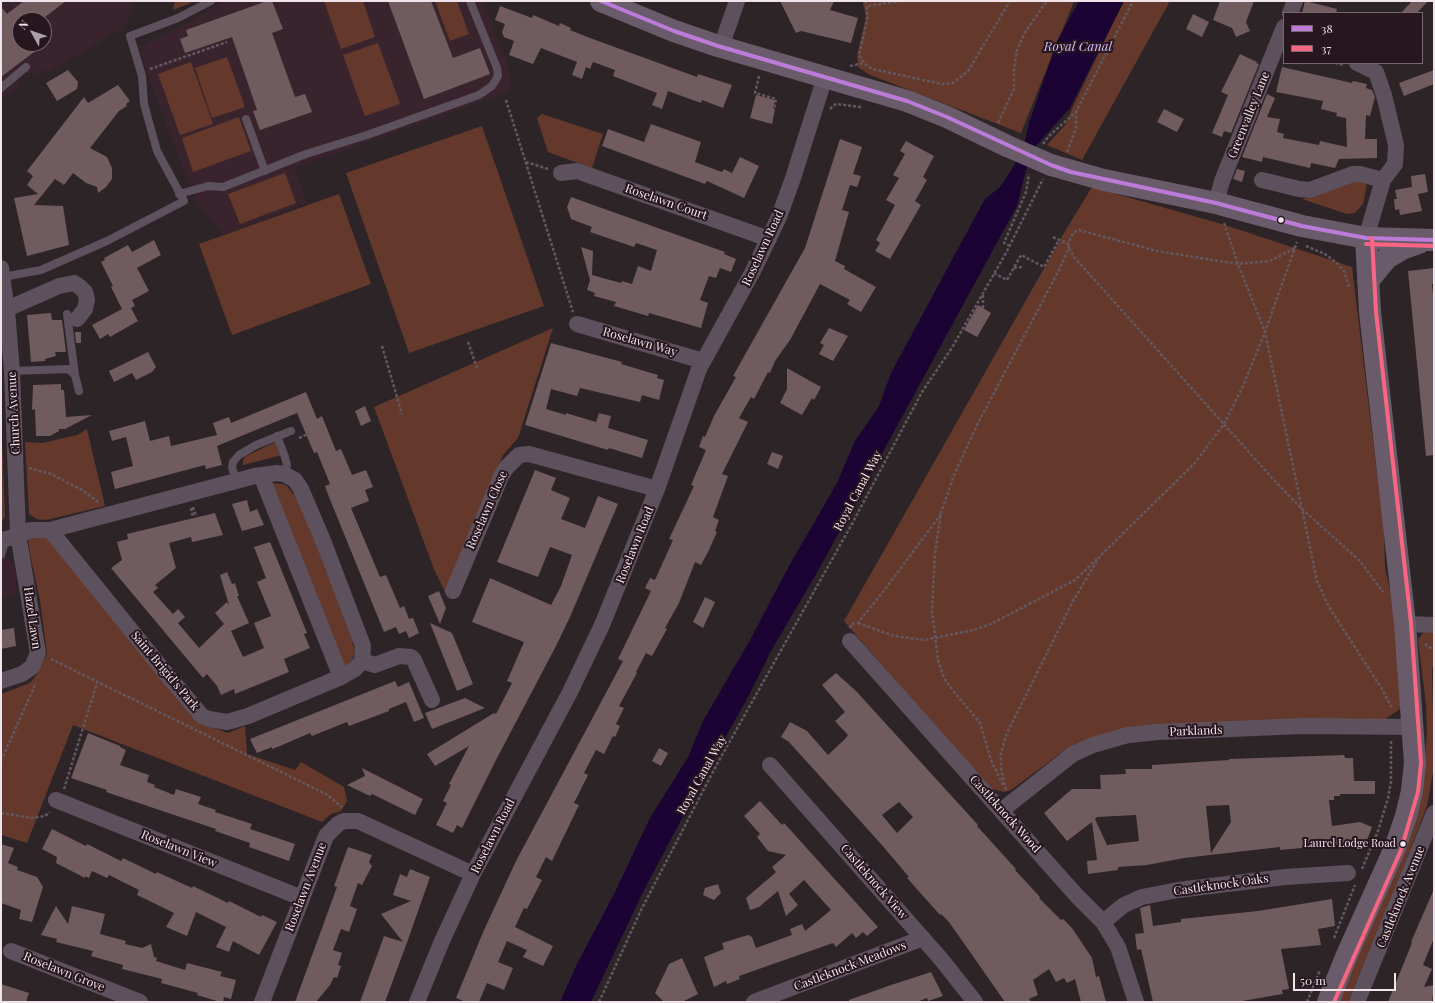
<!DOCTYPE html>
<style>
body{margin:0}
#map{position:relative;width:1435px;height:1003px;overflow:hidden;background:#2d2428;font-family:"Playfair Display",serif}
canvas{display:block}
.frame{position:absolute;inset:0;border:2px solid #f1e5eb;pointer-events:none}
.legend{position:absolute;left:1283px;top:12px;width:140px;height:52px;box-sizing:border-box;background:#27161e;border:1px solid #786970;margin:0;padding:5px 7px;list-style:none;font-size:12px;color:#f1e5eb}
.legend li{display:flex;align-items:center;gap:8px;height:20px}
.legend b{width:20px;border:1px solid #786970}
.north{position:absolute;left:12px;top:12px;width:40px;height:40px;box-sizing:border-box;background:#27161e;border:1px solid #786970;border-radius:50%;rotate:310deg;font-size:11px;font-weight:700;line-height:16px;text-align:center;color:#f1e5eb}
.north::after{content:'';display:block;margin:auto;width:14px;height:18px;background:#aca1a7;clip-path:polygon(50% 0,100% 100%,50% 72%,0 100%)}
.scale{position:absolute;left:1293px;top:973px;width:103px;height:18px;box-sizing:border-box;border:2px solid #f1e5eb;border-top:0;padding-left:5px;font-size:12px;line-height:14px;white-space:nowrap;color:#f1e5eb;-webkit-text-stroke:3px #27161e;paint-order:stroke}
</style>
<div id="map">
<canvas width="1435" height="1003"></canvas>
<div class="frame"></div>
<ul class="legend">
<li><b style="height:5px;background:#bd7bd9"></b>38</li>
<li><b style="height:5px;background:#fa6682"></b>37</li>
</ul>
<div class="north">N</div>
<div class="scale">50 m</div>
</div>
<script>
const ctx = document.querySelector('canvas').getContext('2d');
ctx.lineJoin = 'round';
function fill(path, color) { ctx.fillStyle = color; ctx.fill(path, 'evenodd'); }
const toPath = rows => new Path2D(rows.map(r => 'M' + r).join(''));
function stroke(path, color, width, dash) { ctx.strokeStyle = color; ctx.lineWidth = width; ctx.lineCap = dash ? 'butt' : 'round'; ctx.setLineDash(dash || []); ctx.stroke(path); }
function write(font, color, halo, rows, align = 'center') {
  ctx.font = font + ' "Playfair Display",serif'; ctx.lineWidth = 4; ctx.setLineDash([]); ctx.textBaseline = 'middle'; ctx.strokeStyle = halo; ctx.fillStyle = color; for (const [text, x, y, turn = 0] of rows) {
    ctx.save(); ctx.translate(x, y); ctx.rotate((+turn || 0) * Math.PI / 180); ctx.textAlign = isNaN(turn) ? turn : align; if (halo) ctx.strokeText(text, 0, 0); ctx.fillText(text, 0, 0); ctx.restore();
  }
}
fill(toPath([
 [1,1,136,1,131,17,119,30,47,73,44,69,35,76,33,73,27,73,18,79,17,84,18,87,1,98],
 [20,20,44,20,44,44,20,44],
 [224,1,483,1,511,75,511,91,294,168,307,203,223,235,198,204,170,135,138,47,182,26],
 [1,555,5,556,16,565,16,595,1,597]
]), '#39242e');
fill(toPath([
 [175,1,195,1,173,10],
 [324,1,363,1,375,37,341,49],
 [435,1,457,1,469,34,450,41],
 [864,1,1074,1,1021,133,870,75,858,67,857,56,866,17,863,3],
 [1124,1,1170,1,1082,160,1047,145,1066,124,1074,104],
 [378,43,400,104,365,116,343,55],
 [227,57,245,107,212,118,195,68],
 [191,62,213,124,180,135,158,74],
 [542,114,603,134,592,168,548,152,537,118],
 [239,117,251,151,193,172,182,138],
 [482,126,544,306,409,353,346,173],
 [285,173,296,203,240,224,228,194],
 [1354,181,1367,184,1363,204,1355,213,1347,214,1302,199,1319,195],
 [1092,187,1225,225,1352,267,1384,532,1385,568,1397,620,1402,705,1399,710,1385,719,1263,720,1139,727,1065,750,1011,790,1004,792,992,789,937,729,844,621,1067,228],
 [339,194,371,284,232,335,199,244],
 [553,328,518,438,503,455,445,592,434,569,374,407],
 [1,416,5,516,1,524],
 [87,429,105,506,46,520,37,519,29,514,25,442,42,443,77,435],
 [276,442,282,455,243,465,243,460,246,456],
 [269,483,283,484,287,486,293,494,297,493,356,640,352,642,355,649,353,658,349,664,342,667],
 [31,536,45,537,50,540,206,725,228,733,245,726,247,754,295,770,301,762,344,787,347,801,341,811,331,814,322,822,73,725,27,843,1,835,1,694,30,683,38,673,47,654,40,600,30,554,28,539],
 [1434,632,1434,663,1432,668,1434,766,1427,806,1387,909,1348,1002,1337,1002,1423,784,1427,731,1426,705,1418,640,1423,633]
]), '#64392b');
fill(toPath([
 [1079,1,1124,1,1070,108,1035,147,1026,170,1017,206,819,569,771,651,748,697,711,763,641,896,591,1002,560,1002,577,964,615,892,650,818,688,757,703,721,750,640,789,566,837,483,855,441,879,406,891,373,961,243,985,199,1000,187,1012,169,1024,145,1029,123,1057,41]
]), '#1b0433');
fill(toPath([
 [24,1,66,1,41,20,20,20,20,44,29,44,34,52,1,77,1,7,7,14],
 [267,1,272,1,283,29,272,33,295,97,305,94,312,112,260,130,253,111,257,110,232,37,185,53,180,39,188,36,186,30],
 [388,1,431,1,453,58,480,48,490,74,424,99],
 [780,1,834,1,830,10,858,18,851,43,801,31,796,33],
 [1220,1,1254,1,1246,22,1250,31,1236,37,1232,28,1213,20],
 [1305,1,1337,9,1336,13,1302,13],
 [1412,1,1428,1,1417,13,1401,13],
 [500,6,532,18,533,15,559,26,560,23,571,28,570,30,590,38,697,77,698,74,732,85,723,108,702,100,701,103,668,91,662,109,652,105,657,93,613,76,615,70,593,62,590,69,586,67,582,79,572,75,577,62,541,48,533,64,509,55,514,41,504,37,502,32,505,24,495,20],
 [1193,14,1209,22,1202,37,1186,29],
 [1240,54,1257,62,1256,63,1259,64,1231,133,1224,131,1222,137,1212,133,1228,95,1221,92],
 [1282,67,1352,83,1353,81,1367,84,1366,88,1372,90,1375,97,1370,116,1366,115,1365,139,1377,139,1377,158,1339,159,1335,168,1311,163,1310,168,1263,157,1262,162,1242,157,1267,94,1275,98,1267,117,1280,119,1277,132,1284,134,1283,138,1319,145,1320,141,1347,147,1346,118,1336,116,1337,113,1321,109,1323,101,1276,92],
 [68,70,78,82,77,89,57,101,46,83],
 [1434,70,1434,84,1404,96,1399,83],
 [118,85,130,101,126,104,127,106,119,111,90,148,107,157,112,168,112,179,106,187,98,193,97,187,86,183,73,173,64,185,55,179,34,205,63,206,69,245,27,256,14,198,38,194,27,185,33,176,27,171,84,97,88,103],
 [756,95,775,100,773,108,775,109,772,124,750,118],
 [1164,109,1184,119,1177,132,1157,122],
 [651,124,701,142,695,162,722,172,724,169,732,173,740,157,759,166,744,198,707,181,705,184,602,146,608,129,644,142],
 [840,139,862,147,853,174,861,176,857,187,850,185,842,210,849,212,835,261,845,266,844,269,876,287,861,312,847,304,850,300,820,284,790,340,775,361,770,373,768,372,754,399,751,397,739,418,748,422,722,474,728,476,713,517,719,520,715,531,717,532,708,552,701,565,695,562,679,603,665,628,667,629,652,656,646,653,636,672,637,673,619,706,624,708,616,724,620,726,615,737,613,736,604,754,596,750,584,773,588,775,574,803,579,805,552,861,546,857,536,877,542,880,527,909,524,908,515,927,553,946,543,966,523,957,527,950,507,941,498,962,513,968,504,990,487,983,479,1002,466,1002,456,998,484,930,516,861,623,661,618,659,651,591,645,588,650,578,655,580,673,540,669,539,694,486,691,485,706,450,699,447,703,436,705,437,714,416,736,377,733,376,805,248],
 [906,141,934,156,923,177,927,180,915,201,921,205,890,259,875,251,880,243,876,240,895,205,886,200,899,178,893,175,905,154,900,151],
 [1237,169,1245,171,1242,182,1233,179],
 [1425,174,1428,192,1418,194,1422,211,1400,215,1399,209,1395,210,1394,199,1397,199,1395,190,1412,187,1411,176],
 [571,197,725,252,724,254,736,259,731,272,720,268,716,278,709,276,700,300,708,303,701,328,649,313,648,316,614,306,616,302,594,296,595,293,587,290,590,280,581,247,593,251,592,275,621,283,622,281,632,284,638,266,651,271,657,250,636,243,634,247,590,232,592,227,571,219,567,207],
 [154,240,161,255,137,268,149,291,132,300,135,306,131,308,138,321,110,337,108,334,100,339,92,325,122,309,111,287,113,286,101,262,105,260,104,258,128,245,132,252],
 [1434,268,1434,283,1432,284,1434,307,1434,455,1426,456,1408,271],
 [978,305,991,313,977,337,964,330],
 [51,313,52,320,62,320,66,352,55,352,56,356,45,359,45,361,31,362,27,315],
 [829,328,848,336,833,361,819,354,824,345,820,343],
 [75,332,81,332,81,343,76,343],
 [551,343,622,362,621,364,658,375,657,378,664,380,659,400,642,395,640,402,580,388,577,396,551,389,546,409,566,415,566,413,596,422,599,413,611,416,608,428,648,440,642,458,609,448,608,450,525,425],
 [148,352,156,367,152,372,136,380,132,373,114,382,109,371],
 [787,368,821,387,814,400,812,398,802,415,780,403,787,389],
 [61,384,61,390,64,390,66,417,92,415,65,429,59,429,59,431,50,436,36,436,35,409,32,410,33,385],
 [306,392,317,419,322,416,336,451,341,449,352,475,366,470,373,487,365,490,369,501,351,508,380,577,386,575,400,608,404,606,409,619,413,618,419,633,409,638,406,631,399,634,396,627,384,632,329,497,325,486,330,484,317,452,314,453,297,413,217,446,222,465,206,469,205,465,115,489,111,472,133,466,126,437,112,441,109,431,145,421,150,441,169,436,171,446,217,435,213,423,229,417,231,423],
 [365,406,371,421,361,426,355,411],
 [772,452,783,456,778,469,767,464],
 [535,470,556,478,551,490,570,498,561,519,585,528,598,496,618,504,570,617,556,646,496,760,462,828,457,825,453,833,436,825,447,803,443,801,451,785,449,784,469,746,435,766,427,754,494,713,496,714,512,683,507,681,524,642,472,622,490,578,551,605,561,586,572,555,550,547,538,577,497,562],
 [247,500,250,512,257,509,264,525,242,531,232,504],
 [215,513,223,535,192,542,191,537,169,543,176,568,155,585,158,588,153,592,173,614,178,609,185,617,178,623,199,648,224,624,215,613,227,602,229,605,220,575,227,572,232,584,235,583,239,596,237,596,249,623,231,631,243,657,264,648,254,623,271,616,257,582,266,578,254,547,270,542,307,633,304,634,310,648,284,659,289,672,235,694,234,689,221,695,217,686,207,674,203,678,111,568,122,560,117,542,128,539,127,534],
 [439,591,446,608,440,624,428,596],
 [705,597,715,602,703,628,693,622],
 [430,623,452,633,473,684,457,691],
 [14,628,16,646,1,649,1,630],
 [836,673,856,691,978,825,977,826,1016,869,1015,870,1040,897,1039,898,1061,920,1063,919,1072,928,1092,958,1096,977,1099,976,1106,1002,1081,1002,1075,979,1067,983,1064,978,1056,982,1049,969,1033,980,1038,995,1029,999,1031,1002,1005,1002,949,922,941,914,940,915,907,878,909,877,881,844,789,742,781,737,790,722,807,731,828,755,845,739,848,735,835,721,845,712,822,685],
 [899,802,913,817,897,833,882,815],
 [395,681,398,687,409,682,424,718,414,722,406,702,389,709,389,711,349,726,347,722,312,736,310,733,280,746,272,749,272,747,257,753,250,739],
 [465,698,485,708,432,729,425,713],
 [88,733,120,746,120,747,126,750,120,765,149,775,147,782,155,785,154,787,174,795,176,789,201,797,198,804,216,810,215,812,252,824,250,829,295,844,289,861,249,847,250,843,215,831,216,829,106,792,107,790,71,778],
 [659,748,668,753,661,766,652,761],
 [1344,755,1345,758,1353,758,1354,781,1375,781,1375,794,1340,794,1340,796,1334,796,1334,800,1329,800,1332,826,1360,822,1372,827,1365,845,1345,844,1280,850,1280,847,1184,858,1147,865,1118,867,1118,870,1088,874,1087,861,1097,860,1092,822,1067,841,1044,813,1072,789,1101,789,1100,775,1126,774,1125,769,1152,769,1152,765,1229,760,1229,759],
 [1229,805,1231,822,1211,853,1206,806],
 [1136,815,1139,841,1107,845,1095,819,1097,817],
 [362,768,423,799,415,815,372,794,370,796,347,785,365,776],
 [760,801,782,825,784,823,878,927,867,936,863,932,856,938,852,933,836,947,833,943,739,976,740,979,727,984,726,981,714,987,704,957,724,949,722,943,748,935,752,937,756,948,792,935,790,929,802,924,805,931,831,910,804,880,789,894,798,905,786,916,778,891,759,907,750,910,746,898,775,873,776,872,772,867,786,855,768,851,757,837,760,834,744,816],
 [52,829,86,846,87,844,121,861,123,858,156,874,157,872,192,888,193,886,228,903,229,901,261,917,262,915,277,922,259,955,233,941,229,952,216,947,226,927,196,912,187,936,166,927,174,913,137,895,139,890,109,875,107,878,92,871,89,878,85,876,85,878,56,863,57,857,42,849],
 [1,844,14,848,8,863,18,867,17,870,37,877,43,887,32,922,19,919,21,910,1,903],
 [348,847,372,855,369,862,372,866,362,885,358,883,350,906,357,909,349,932,341,929,333,950,342,953,338,965,341,966,337,978,334,977,330,985,316,1002,295,1002,337,887,334,886],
 [410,869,430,877,409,937,385,1002,360,1002,384,936,403,942,381,914,411,901,393,895,400,874,407,877],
 [718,884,721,893,714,900,703,895,705,888],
 [1434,889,1434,938,1423,965,1432,969,1424,987,1434,985,1432,1002,1388,1002,1412,943,1411,942],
 [1332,899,1335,926,1318,929,1321,945,1281,949,1289,989,1282,990,1283,994,1236,1002,1153,1002,1141,949,1137,950,1135,934,1144,933,1140,908,1150,905,1153,926,1181,922,1181,919,1258,911],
 [56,906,68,924,72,906,105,914,100,934,126,941,125,944,142,948,151,944,154,957,157,958,156,961,185,970,187,963,222,972,220,976,236,980,231,999,224,997,223,1002,220,1002,197,995,198,993,161,983,162,979,122,969,123,965,91,956,93,951,56,942,57,939,41,935],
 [682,958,698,994,682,1002,664,1002,655,993,669,964],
 [931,972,943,996,928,1001,927,998,917,1002,849,1002,849,1000,891,985],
 [1,984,29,993,26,1002,1,1002]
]), '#705b5e');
stroke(toPath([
 [865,1,867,6],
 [901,1,867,6,867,20,859,55,864,63,872,69,942,84,953,83,968,71,1010,1],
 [1335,63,1344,65],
 [850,66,864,63],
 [150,69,227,42],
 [759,76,755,93,776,99,774,109],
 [506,100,573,312],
 [830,109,836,104,861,107],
 [998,123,1014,89,1014,68,1017,50,1025,32,1047,1],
 [1043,144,1049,136,1076,112,1133,1],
 [1067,152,1076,128,1076,112],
 [526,162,548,169],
 [1224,223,1238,264,1265,332,1317,581,1329,607,1382,689,1392,708],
 [1053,237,1068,244,1073,233,1079,230,1157,251,1238,264,1270,261,1295,248],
 [1010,246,1004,243,1026,192,1029,174],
 [1306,246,1325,254,1338,264,1344,271,1350,289],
 [1069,248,1074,257,1273,479,1302,509,1360,561,1383,592],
 [1014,268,1022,267],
 [994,273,1007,280,1021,255,1044,267,1059,240],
 [983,308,983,293],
 [468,342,477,368],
 [382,346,402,414],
 [299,438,310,433],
 [29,468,51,474,84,491,99,503],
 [193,507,196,516],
 [191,508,193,517],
 [858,623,894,636,924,640,974,630,993,623,1075,580,1097,559],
 [850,628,851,624,858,623,886,588,941,514],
 [1425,644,1434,650],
 [51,659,326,794,342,807],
 [1,761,36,683],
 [1003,785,991,760,980,723,951,688,944,678,938,660,932,611,935,553,941,513,954,475,978,423,1058,272,1069,248,1068,244],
 [64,789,97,683],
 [1006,790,1001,769,1001,753,1006,735,1073,601,1100,556,1194,464,1224,424,1243,386,1265,332,1297,242],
 [1,813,32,818,45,816,50,812],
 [1362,869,1378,831,1388,798,1391,782,1391,741],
 [1334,938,1355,885],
 [599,1002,641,910,716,766,853,522,922,392,953,346,1007,251,1043,179],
 [1307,1002,1320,970]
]), '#635861', 2.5, [3, 2]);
stroke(toPath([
 [1,88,26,67],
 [246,119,265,171],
 [179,194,208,186,223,187,306,154,367,135,479,95,492,86,498,76,497,68,470,1],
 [3,277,41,270,107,241,184,201,157,151,144,104,142,76,130,36,178,18,211,1],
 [67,314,75,375],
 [12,371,68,369,75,375,79,391],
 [277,436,285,457,287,465,284,474],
 [236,481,232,467,233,462,239,455,256,445,291,431],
 [1,555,6,539]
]), '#5e515e', 8);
stroke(toPath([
 [1290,13,1295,1],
 [721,47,737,1],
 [1357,63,1376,72,1384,95,1396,145,1395,164,1383,180,1366,238],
 [561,173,577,171,769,239],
 [1262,180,1299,189,1310,190,1353,174,1360,174,1383,180],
 [1216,203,1222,181,1284,27],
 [1,268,7,311,12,371,18,534,38,653,32,667,22,674,1,681],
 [7,309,59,286,74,283,80,287,85,292,87,300,85,309,77,319],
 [577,324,703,361],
 [261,475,341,677],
 [1,540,10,538,31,530,50,530,255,476,277,473,284,474,295,480,301,489,324,543,363,646,362,661,355,669,341,677,248,716,227,722,209,719,202,716,168,676,50,530],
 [453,591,502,474,507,467,519,455,529,454,657,489],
 [1405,624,1434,625],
 [850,641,1077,896,1103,922,1118,947,1136,1002],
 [362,661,375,665,399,656,411,657,414,660,432,700],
 [770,765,941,959,975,1002],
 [56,800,302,898],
 [1002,810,1073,754,1093,745,1128,735,1158,732,1303,726,1413,727],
 [1103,922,1124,905,1142,897,1178,890,1285,877,1348,873],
 [11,951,140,1002],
 [262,1002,326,836,338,824,344,821,358,821,473,874],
 [417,1002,442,941,473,874,570,692,602,625,657,489,699,369,753,271,779,217,793,178,825,77],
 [754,1002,923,938],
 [1357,1002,1434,813]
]), '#5e515e', 16);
stroke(toPath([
 [601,1,674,31,718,46,907,101,947,117,1007,146],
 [1051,165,1104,180,1216,203,1302,226,1366,238,1434,240],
 [1368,281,1387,258,1402,249,1419,243],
 [1328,1002,1346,957,1395,848,1406,816,1412,791,1415,763,1405,624,1370,312,1366,238]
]), '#6a5b6a', 22);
stroke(toPath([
 [1061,178,1094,186]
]), '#635861', 2.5, [3, 2]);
stroke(toPath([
 [1007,146,1051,165]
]), '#6a5b6a', 22);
stroke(toPath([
 [601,1,674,31,718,46,907,101,947,117,1051,165,1071,172,1216,203,1302,226,1366,238,1434,240]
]), '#bd7bd9', 4);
stroke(toPath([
 [1366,244,1434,246],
 [1334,1002,1401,850,1418,792,1421,763,1411,623,1376,312,1372,238]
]), '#fa6682', 4);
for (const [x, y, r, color] of [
 [1281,220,3.5,"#f1e5eb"],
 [1403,844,3.5,"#f1e5eb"]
]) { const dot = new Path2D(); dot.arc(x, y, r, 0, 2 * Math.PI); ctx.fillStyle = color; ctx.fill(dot); stroke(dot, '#27161e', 1.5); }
write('11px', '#f1e5eb', '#27161e', [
 ["Laurel Lodge Road",1396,844]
], 'right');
write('12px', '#f1e5eb', '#27161e', [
 ["Greenvalley Lane",1249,115,-68],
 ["Roselawn Court",666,202,19],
 ["Roselawn Road",763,248,-65],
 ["Roselawn Way",640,342,16],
 ["Church Avenue",14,413,-93],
 ["Royal Canal Way",858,491,-62],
 ["Roselawn Close",487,510,-66],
 ["Roselawn Road",635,545,-68],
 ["Hazel Lawn",32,618,82],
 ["Saint Brigid's Park",165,671,50],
 ["Parklands",1196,731,-2],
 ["Royal Canal Way",702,775,-61],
 ["Castleknock Wood",1005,814,48],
 ["Roselawn Road",493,836,-63],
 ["Roselawn View",179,849,22],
 ["Castleknock View",874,882,49],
 ["Castleknock Oaks",1221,885,-8],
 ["Roselawn Avenue",306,887,-69],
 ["Castleknock Avenue",1401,897,-68],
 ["Castleknock Meadows",850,966,-21],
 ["Roselawn Grove",64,972,22]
]);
write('italic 13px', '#cebbf8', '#27161e', [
 ["Royal Canal",1078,47]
]);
</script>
